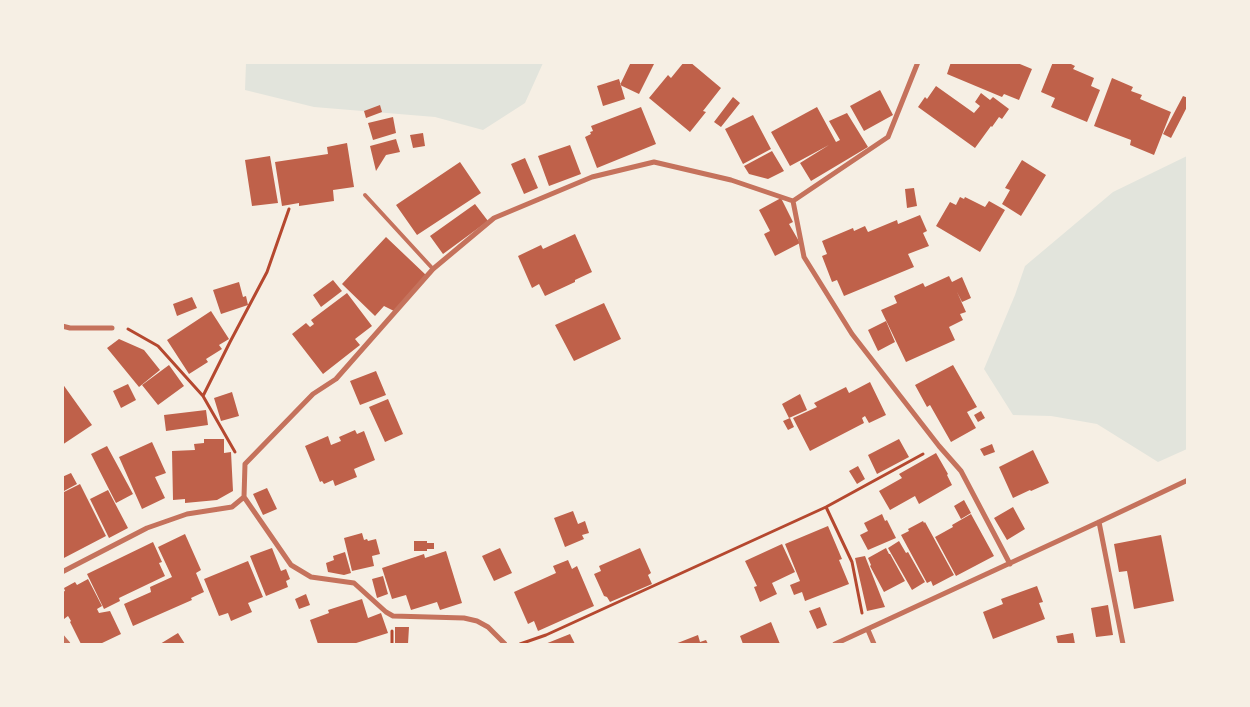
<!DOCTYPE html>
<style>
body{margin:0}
#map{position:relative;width:1250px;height:707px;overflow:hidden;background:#f6efe4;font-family:"Titillium Web",sans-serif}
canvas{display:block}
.frame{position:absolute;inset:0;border:64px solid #f6efe4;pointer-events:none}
</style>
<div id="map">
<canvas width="1250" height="707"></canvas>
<div class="frame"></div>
</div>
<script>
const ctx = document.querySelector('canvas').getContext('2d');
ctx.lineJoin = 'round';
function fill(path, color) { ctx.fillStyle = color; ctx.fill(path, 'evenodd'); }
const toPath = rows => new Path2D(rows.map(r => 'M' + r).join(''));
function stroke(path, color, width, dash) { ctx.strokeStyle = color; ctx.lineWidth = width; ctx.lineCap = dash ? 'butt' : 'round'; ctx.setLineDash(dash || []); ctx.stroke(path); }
fill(toPath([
 [246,63,543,63,525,103,483,130,435,117,314,107,245,90],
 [1187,156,1187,449,1158,462,1097,424,1051,416,1013,415,984,369,1015,295,1025,266,1113,192]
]), '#e2e4dc');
fill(toPath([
 [631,62,655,62,639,94,620,85],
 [684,62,690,62,721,88,703,111,706,112,690,132,649,98,668,75,671,78],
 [951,62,1015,62,1032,69,1019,100,1004,94,1002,97,947,74],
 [1053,62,1067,62,1075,66,1073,69,1094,78,1091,86,1100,90,1087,122,1051,107,1055,98,1041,92],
 [1112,78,1133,87,1131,91,1142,95,1140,99,1171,112,1154,155,1130,145,1131,140,1094,126],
 [619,79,625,99,603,106,597,86],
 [936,86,974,113,980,106,975,102,981,93,990,100,993,97,1009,109,1002,119,999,117,992,127,991,126,975,148,918,107,925,97,927,99],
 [880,90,893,115,864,131,850,106],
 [1183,96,1188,98,1188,105,1171,138,1163,134],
 [733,97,740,103,721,127,714,122],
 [380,105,382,112,366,118,364,111],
 [641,107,656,144,597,168,585,137,591,134,590,132,593,131,591,126],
 [817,107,836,142,840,140,829,121,847,113,868,147,811,181,800,163,829,145,790,166,771,132],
 [753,115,771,149,743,164,725,129],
 [393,117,396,133,373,140,368,123],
 [423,133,425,146,413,148,410,135],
 [396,139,400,152,386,155,376,171,370,146],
 [347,143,354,187,333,190,334,201,299,206,299,203,282,206,275,162,328,154,327,147],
 [570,145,581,174,549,186,538,156],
 [772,151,784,171,768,179,749,174,744,166],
 [270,156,278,203,252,206,245,160],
 [525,158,538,188,524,194,511,164],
 [1022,160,1046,175,1021,216,1002,204,1010,190,1005,188],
 [460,162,481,193,417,235,396,205],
 [914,188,917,206,907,208,905,189],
 [960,197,964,199,965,197,985,207,989,201,1005,210,980,252,936,226,950,202,956,205],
 [781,198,793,222,789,224,800,243,775,256,764,234,770,231,759,210],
 [475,204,488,221,443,254,430,236],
 [920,215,927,231,923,233,929,246,908,254,914,267,844,296,837,280,832,282,822,256,827,254,822,241,853,228,854,231,865,226,868,232,897,220,898,224],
 [575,234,592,272,575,280,575,282,545,296,539,284,532,288,518,256,541,245,543,249],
 [386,237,427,276,394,311,384,306,375,316,342,284],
 [949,276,952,282,962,277,971,298,962,302,957,292,966,312,960,314,963,320,949,327,955,340,906,362,881,310,897,303,894,296,923,283,925,287],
 [333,280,342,291,321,307,313,295],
 [239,282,243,297,246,296,248,305,221,314,213,290],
 [347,293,372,326,355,339,360,345,323,374,292,334,306,323,310,327,314,324,311,320],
 [192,297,197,308,177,316,173,304],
 [604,303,621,339,574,361,555,325],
 [211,311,229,339,219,345,222,349,206,359,208,362,189,374,167,340],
 [886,321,895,342,878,351,868,330],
 [119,339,144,350,160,370,139,387,107,348],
 [169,365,184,386,158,405,142,385],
 [953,365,977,407,967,412,976,428,951,442,930,405,927,407,915,385],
 [376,371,386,395,360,405,350,381],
 [870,382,886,415,869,423,865,416,862,418,864,423,810,451,793,418,817,407,814,403,846,387,849,393],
 [62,383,92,425,62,445],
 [128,384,136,400,121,408,113,391],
 [232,392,239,416,221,421,214,398],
 [800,394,807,410,789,418,782,404],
 [388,399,403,434,385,442,369,407],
 [206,410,208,425,166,431,164,415],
 [981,411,985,418,978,422,974,415],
 [790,418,794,427,788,430,783,421],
 [355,430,357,434,364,431,375,460,354,469,357,477,335,486,333,480,324,484,322,481,320,482,305,446,328,436,331,445,341,441,339,437],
 [204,439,224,439,224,453,231,452,233,491,217,500,185,503,185,499,173,500,172,451,195,450,194,444,204,443],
 [899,439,909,457,877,474,868,455],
 [152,442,166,473,155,477,165,498,142,509,119,457],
 [992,444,995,452,984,456,980,449],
 [107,446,133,494,116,503,91,454],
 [1033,450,1049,483,1031,491,1030,490,1013,498,999,467],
 [936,453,948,474,947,475,952,485,919,504,915,496,890,510,879,491,902,478,899,474],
 [858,466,865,479,857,484,849,471],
 [71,473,77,484,64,491,62,488,62,477],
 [80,484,106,536,62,559,62,493],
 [267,488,277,509,263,515,253,494],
 [108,490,128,528,109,538,90,499],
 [964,500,971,513,961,519,954,506],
 [1013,507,1025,529,1007,540,994,518],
 [573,511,578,524,585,521,589,533,582,535,584,539,565,547,554,518],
 [882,514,885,521,887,520,896,538,868,550,860,535,868,531,864,523],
 [971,514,994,556,956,576,935,537,953,527,952,525],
 [923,521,924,523,925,522,954,575,933,586,931,581,927,583,901,535,909,531,908,529],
 [828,526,842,559,839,560,849,584,805,601,802,592,794,595,790,585,800,581,785,544],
 [362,533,364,540,367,539,368,541,376,539,380,554,372,556,374,566,352,571,344,538],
 [185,534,201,570,196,573,204,592,191,598,192,600,133,626,124,604,151,592,150,587,172,577,158,547],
 [1161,535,1174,601,1134,609,1127,571,1119,572,1114,544],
 [414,541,427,541,427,551,414,551],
 [899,541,906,553,908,552,925,582,912,590,888,548],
 [153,542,162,562,159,563,165,576,119,598,120,601,104,609,87,574],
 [427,543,434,543,434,549,427,549],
 [782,544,795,572,772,583,777,594,760,602,754,587,757,586,745,561],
 [272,548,281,571,286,569,290,579,286,581,288,587,266,596,250,556],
 [500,548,512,573,494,581,482,556],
 [640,548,651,573,648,575,652,584,610,602,607,597,604,596,594,574,601,571,599,566],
 [886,548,889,554,890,554,905,581,884,592,870,566,871,565,868,558],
 [446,551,462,603,440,610,437,602,411,610,406,595,392,599,382,568,424,554,425,558],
 [345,552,351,573,344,575,328,572,326,563,334,560,333,556],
 [865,556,885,607,867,611,855,558],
 [568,560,572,569,577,566,594,606,538,631,534,621,528,624,514,592,556,573,553,566],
 [248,561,263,597,248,603,252,612,231,621,228,613,219,616,204,579],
 [383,576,388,594,377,598,372,579],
 [88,579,102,606,97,609,99,613,110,611,121,634,100,644,81,644,70,622,71,621,68,616,64,619,62,616,62,592,65,591,64,588,75,582,77,585],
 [1037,586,1043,602,1039,603,1045,619,993,639,983,612,1003,604,1001,599],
 [306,594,310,605,299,609,295,599],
 [362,599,368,618,381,613,388,633,353,644,318,644,310,620,329,613,328,610],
 [1108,605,1113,635,1096,637,1091,608],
 [820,607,827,625,817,629,809,611],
 [771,622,780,644,743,644,740,636],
 [395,627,409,627,408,644,395,643],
 [178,633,185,644,160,644],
 [1073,633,1075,644,1058,644,1056,636],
 [570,634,575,644,545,644],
 [698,635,700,642,706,640,708,644,675,644]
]), '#bf614a');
stroke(toPath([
 [128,329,158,346,203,396,235,452],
 [203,396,230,342,267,272,289,209],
 [826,507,852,562,862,613],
 [392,644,392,631],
 [520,644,546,635,826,507,923,454]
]), '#b5482f', 3);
stroke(toPath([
 [365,195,433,269]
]), '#c5725c', 4);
stroke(toPath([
 [793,201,888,137,918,62],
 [62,326,70,328,112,328],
 [244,497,291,565,311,577,354,583,386,612,393,616,464,618,477,621,488,627,505,644],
 [1099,522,1123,644],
 [62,572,147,528,187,514,232,507,244,497,245,464,313,394,336,379,433,269,494,218,592,177,654,162,731,180,793,201,804,257,852,334,939,446,961,471,1010,564],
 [868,630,874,644],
 [62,637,68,644],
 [835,644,1099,522,1188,480]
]), '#c5725c', 5);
</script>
